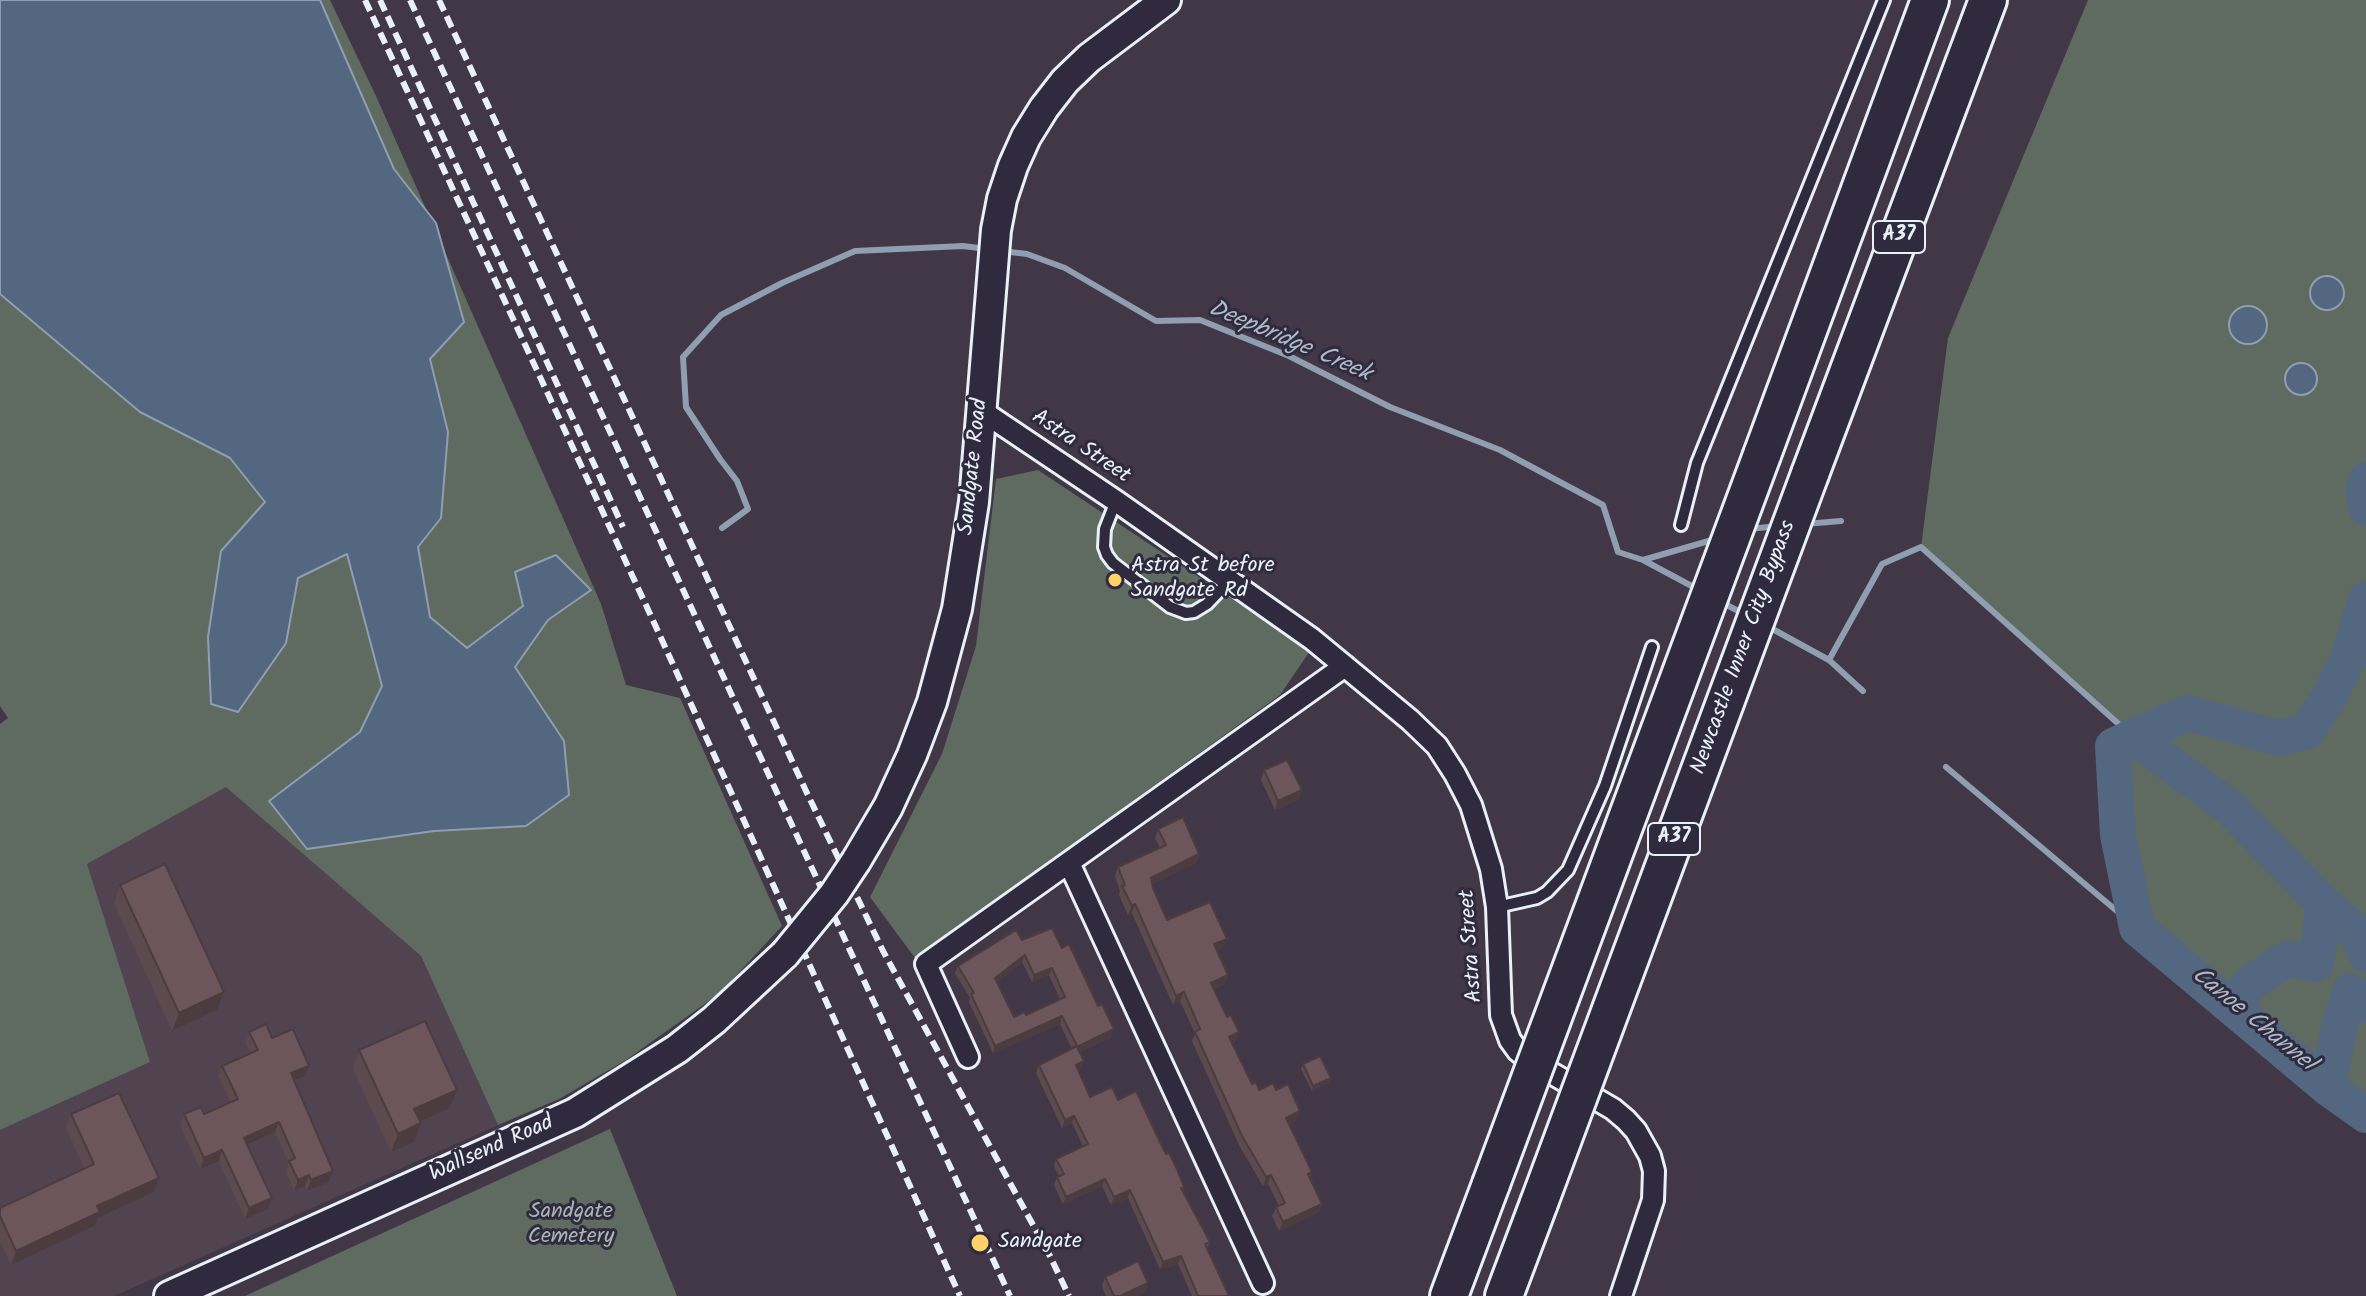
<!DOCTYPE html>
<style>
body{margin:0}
canvas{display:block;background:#413746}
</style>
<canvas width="2366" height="1296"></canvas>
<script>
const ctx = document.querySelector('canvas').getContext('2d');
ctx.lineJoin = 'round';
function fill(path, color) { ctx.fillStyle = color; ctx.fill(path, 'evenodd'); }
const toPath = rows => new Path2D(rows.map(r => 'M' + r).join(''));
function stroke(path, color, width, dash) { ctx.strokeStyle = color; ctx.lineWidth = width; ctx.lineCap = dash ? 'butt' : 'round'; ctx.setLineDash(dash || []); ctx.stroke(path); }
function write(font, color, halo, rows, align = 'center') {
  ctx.font = font + ' Kalam,sans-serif'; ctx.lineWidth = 6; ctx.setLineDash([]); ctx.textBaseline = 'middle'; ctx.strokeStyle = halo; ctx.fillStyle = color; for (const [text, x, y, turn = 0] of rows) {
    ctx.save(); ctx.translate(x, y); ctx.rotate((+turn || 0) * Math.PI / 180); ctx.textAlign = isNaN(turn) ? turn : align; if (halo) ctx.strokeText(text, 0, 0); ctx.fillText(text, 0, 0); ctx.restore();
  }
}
fill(toPath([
 [226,786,421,956,498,1125,114,1296,0,1296,0,1130,150,1062,87,864]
]), '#514450');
fill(toPath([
 [0,0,330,0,376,96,601,604,626,685,680,698,782,926,720,993,626,1060,559,1099,498,1125,421,956,226,787,87,864,150,1062,0,1130,0,724,8,718,0,706],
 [2088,0,2366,0,2366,1115,2328,1088,2137,928,2118,835,2113,746,2132,736,1921,547,1948,338],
 [1038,470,1310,651,1280,695,915,958,870,897,942,754,976,646,996,479],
 [610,1129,677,1296,245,1296]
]), '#5f6b60');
const water = toPath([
 [0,0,320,0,394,169,436,223,464,322,430,359,448,432,441,518,418,547,430,617,467,648,523,606,515,572,556,555,591,590,548,620,515,667,564,741,569,795,526,826,434,831,307,849,269,801,360,732,382,686,347,554,298,578,286,643,238,712,211,704,208,637,221,551,265,502,230,458,140,412,0,294,0,0],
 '2310 293a17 17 0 1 1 34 0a17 17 0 1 1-34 0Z',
 '2229 325a19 19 0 1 1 38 0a19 19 0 1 1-38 0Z',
 '2285 379a16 16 0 1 1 32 0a16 16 0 1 1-32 0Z'
]);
fill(water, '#546780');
stroke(water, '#8f9eb0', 2);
stroke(toPath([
 [1002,251,1027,254,1065,268,1156,321,1200,320,1289,356,1390,407,1500,450,1603,505,1618,552,1643,560],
 [1805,524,1841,521],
 [722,528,748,509,737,481,720,459,686,407,683,357,721,315,782,283,855,251,963,246,987,249],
 [1749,529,1778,526],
 [1701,591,1643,560,1719,538],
 [1721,602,1746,615],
 [1767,626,1829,660,1882,564,1921,547,2132,736],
 [1829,660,1863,691],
 [1946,767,2137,928]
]), '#8f9eb0', 6);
stroke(toPath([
 [2366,480,2363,493,2366,507],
 [2366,599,2349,657,2331,694,2307,731,2279,738,2188,713,2113,746,2118,835,2137,928,2328,1088,2366,1115],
 [2132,736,2228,806,2324,904,2316,964,2288,958,2249,984,2234,1009],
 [2324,904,2359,935,2366,954],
 [2328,1088,2338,1032,2350,991,2366,1005]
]), '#546780', 36);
const lane = toPath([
 [1116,501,1105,529,1104,547,1107,555,1113,563,1170,607,1186,613,1194,612,1207,604,1228,582],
 [1681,525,1697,463,1884,0],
 [1497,907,1537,898,1547,892,1568,870,1605,786,1652,647]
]);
const street = toPath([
 [982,411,1116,501,1312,639,1410,720,1437,746,1455,774,1471,805,1491,869,1497,907,1501,1015,1510,1040,1518,1051,1529,1060,1613,1109,1626,1120,1636,1131,1650,1156,1654,1171,1653,1200,1621,1296],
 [1069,863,1263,1283],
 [968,1057,926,964,1345,666]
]);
const secondary = toPath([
 [856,861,888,807,912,755,932,702,957,609,974,502,996,230,1002,199,1013,166,1026,137,1044,108,1065,81,1089,58,1166,0],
 [169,1296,575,1113,677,1049,714,1020,785,954]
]);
const highway = toPath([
 [1762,455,1930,0],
 [1810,474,1988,0],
 [1449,1296,1491,1184],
 [1504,1296,1539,1203]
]);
stroke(lane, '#e8f1f8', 16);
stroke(street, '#e8f1f8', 26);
stroke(secondary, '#e8f1f8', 34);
stroke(highway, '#e8f1f8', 42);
stroke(lane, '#2f2a3d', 10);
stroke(street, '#2f2a3d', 20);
stroke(secondary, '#2f2a3d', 28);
stroke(highway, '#2f2a3d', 36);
stroke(toPath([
 [365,0,651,616,960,1296],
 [380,0,623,527],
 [410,0,1010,1296],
 [439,0,806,791,883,951,1050,1256,1069,1296]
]), '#e8f1f8', 6, [12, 6]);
const secondaryBridge = toPath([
 [785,954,834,894,856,861]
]);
const highwayBridge = toPath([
 [1491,1184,1762,455],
 [1539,1203,1810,474]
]);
stroke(secondaryBridge, '#e8f1f8', 34, []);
stroke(highwayBridge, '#e8f1f8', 42, []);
stroke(secondaryBridge, '#2f2a3d', 28);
stroke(highwayBridge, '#2f2a3d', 36);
fill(toPath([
 [1264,770,1302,790,1298,800,1275,810,1261,780],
 [1158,829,1199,854,1196,863,1152,884,1167,920,1223,948,1216,951,1228,975,1224,984,1214,989,1236,1041,1232,1043,1252,1084,1259,1090,1276,1090,1297,1120,1289,1124,1312,1172,1310,1178,1322,1204,1319,1212,1279,1231,1272,1216,1276,1207,1279,1206,1268,1184,1263,1186,1239,1145,1192,1041,1195,1033,1180,1001,1173,1005,1132,913,1128,915,1119,895,1120,891,1115,876,1118,867,1160,848,1155,838],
 [120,885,224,992,217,1010,172,1031,114,903],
 [1022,940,1062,948,1111,1037,1080,1052,1081,1068,1078,1070,1090,1097,1118,1100,1160,1142,1184,1187,1183,1191,1210,1242,1207,1249,1229,1296,1192,1296,1178,1264,1160,1269,1128,1198,1111,1205,1102,1186,1063,1204,1054,1185,1057,1177,1059,1176,1054,1166,1056,1159,1083,1146,1072,1123,1062,1128,1036,1073,1039,1065,1072,1049,1060,1024,993,1053,969,1002,970,998,955,973,958,966],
 [1022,962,1032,982,1049,975,1060,999,1026,1015,1014,1017,997,982],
 [249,1032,272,1038,305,1076,294,1081,333,1171,329,1182,307,1191,305,1186,294,1191,286,1172,289,1163,275,1132,248,1145,272,1198,268,1209,245,1219,219,1161,200,1169,180,1125,184,1114,204,1114,231,1102,218,1076,222,1066,250,1053,246,1043],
 [359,1050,457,1090,450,1108,420,1122,414,1142,391,1152,353,1069],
 [1303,1064,1329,1083,1312,1091,1301,1069],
 [71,1114,154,1192,98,1218,95,1226,11,1265,0,1241,0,1208,84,1168,66,1128],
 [1105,1277,1148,1283,1145,1292,1136,1296,1106,1296,1102,1286]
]), '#5d4a4f');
fill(toPath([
 [1302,790,1298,800,1275,810,1278,801],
 [1199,854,1196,863,1148,886,1151,878],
 [1135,904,1132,913,1128,915,1132,906],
 [1227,939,1223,948,1210,953,1214,944],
 [1025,955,1022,962,993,986,995,978],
 [1052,968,1049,975,1032,982,1034,975],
 [1228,975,1224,984,1207,992,1211,983],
 [224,992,217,1010,172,1031,179,1013],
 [1184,992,1180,1001,1173,1005,1176,996],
 [1062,1016,1060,1024,993,1053,995,1046],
 [1114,1029,1111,1037,1075,1054,1077,1047],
 [1239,1032,1236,1041,1225,1046,1229,1037],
 [1084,1061,1081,1068,1073,1072,1076,1065],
 [309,1066,305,1076,287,1084,291,1073],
 [1331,1078,1329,1083,1312,1091,1313,1086],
 [457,1090,450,1108,408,1127,414,1109],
 [1300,1111,1297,1120,1283,1127,1286,1118],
 [1074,1116,1072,1123,1062,1128,1065,1120],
 [279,1122,275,1132,240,1148,244,1138],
 [421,1123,414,1142,391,1152,398,1134],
 [222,1150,219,1161,200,1169,204,1158],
 [333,1171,329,1182,307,1191,311,1180],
 [309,1175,305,1186,294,1191,298,1180],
 [1271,1175,1268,1184,1263,1186,1266,1177],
 [159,1178,154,1192,98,1218,95,1226,11,1265,16,1251,97,1206],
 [1105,1179,1102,1186,1063,1204,1066,1197],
 [1130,1190,1128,1198,1111,1205,1114,1197],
 [272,1198,268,1209,245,1219,249,1208],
 [1322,1204,1319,1212,1279,1231,1283,1222],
 [1181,1256,1178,1264,1160,1269,1163,1262],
 [1148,1283,1145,1292,1136,1296,1120,1296]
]), '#4c3c40');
const building = toPath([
 [1287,760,1302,790,1278,801,1264,770,1287,760],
 [1183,817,1199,854,1151,878,1153,888,1167,920,1210,902,1227,939,1214,944,1228,975,1211,983,1227,1017,1231,1015,1239,1032,1229,1037,1252,1084,1256,1082,1259,1090,1273,1083,1276,1090,1288,1084,1300,1111,1286,1118,1312,1172,1308,1174,1322,1204,1283,1222,1276,1207,1285,1203,1271,1175,1266,1177,1242,1136,1195,1032,1200,1029,1184,992,1176,996,1135,904,1132,906,1122,886,1125,885,1118,867,1166,845,1158,829,1183,817],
 [165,864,224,992,179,1013,120,885,165,864],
 [1052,928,1062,948,1069,944,1098,1006,1102,1004,1114,1029,1077,1047,1084,1061,1076,1065,1090,1097,1112,1087,1118,1100,1136,1091,1160,1142,1166,1154,1169,1153,1176,1167,1184,1187,1181,1188,1210,1242,1205,1244,1229,1296,1198,1296,1181,1256,1163,1262,1130,1190,1114,1197,1105,1179,1066,1197,1057,1177,1064,1174,1056,1159,1088,1144,1074,1116,1065,1120,1039,1065,1077,1046,1062,1016,995,1046,971,994,974,993,958,966,1016,930,1022,940,1052,928],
 [1025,955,1034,975,1052,968,1065,997,1026,1015,1024,1012,1014,1017,995,978,1025,955],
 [425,1021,457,1090,414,1109,421,1123,398,1134,359,1050,425,1021],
 [266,1024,272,1038,293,1029,309,1066,291,1073,333,1171,311,1180,309,1175,298,1180,289,1161,295,1158,279,1122,244,1138,272,1198,249,1208,222,1150,204,1158,184,1114,201,1107,204,1114,238,1099,222,1066,258,1050,249,1032,266,1024],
 [1320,1056,1331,1078,1313,1086,1303,1064,1320,1056],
 [119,1093,159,1178,97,1206,100,1212,16,1251,0,1216,0,1208,94,1164,71,1114,119,1093],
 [1138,1261,1148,1283,1120,1296,1114,1296,1105,1277,1138,1261]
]);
fill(building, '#6c565c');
stroke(building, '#4c3c40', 2);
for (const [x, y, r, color] of [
 [1115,580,8,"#ffd166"],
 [980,1243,10,"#ffd166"]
]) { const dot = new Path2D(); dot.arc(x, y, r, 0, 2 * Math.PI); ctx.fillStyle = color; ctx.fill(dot); stroke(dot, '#2f2a3d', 3); }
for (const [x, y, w] of [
 [1899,237,52],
 [1674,839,52]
]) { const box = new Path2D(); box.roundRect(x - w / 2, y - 16, w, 32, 6); ctx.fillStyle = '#2f2a3d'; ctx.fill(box); stroke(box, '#e8f1f8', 2); }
write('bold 20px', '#e8f1f8', null, [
 ["A37",1899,237],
 ["A37",1674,839]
]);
write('22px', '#e8f1f8', '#2f2a3d', [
 ["Astra Street",1080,448,34],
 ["Sandgate Road",975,467,-84],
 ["Newcastle Inner City Bypass",1745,648,-70],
 ["Astra Street",1473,946,-94],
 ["Wallsend Road",492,1150,-24]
]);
write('22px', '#e8f1f8', '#2f2a3d', [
 ["Astra St before",1131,567],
 ["Sandgate Rd",1131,592],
 ["Sandgate",998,1243]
], 'left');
write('22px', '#aab5b4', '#2f2a3d', [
 ["Sandgate",571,1213],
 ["Cemetery",571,1238]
]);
write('italic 24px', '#adbac8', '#2f2a3d', [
 ["Deepbridge Creek",1289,343,23],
 ["Canoe Channel",2252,1021,39]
]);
</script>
